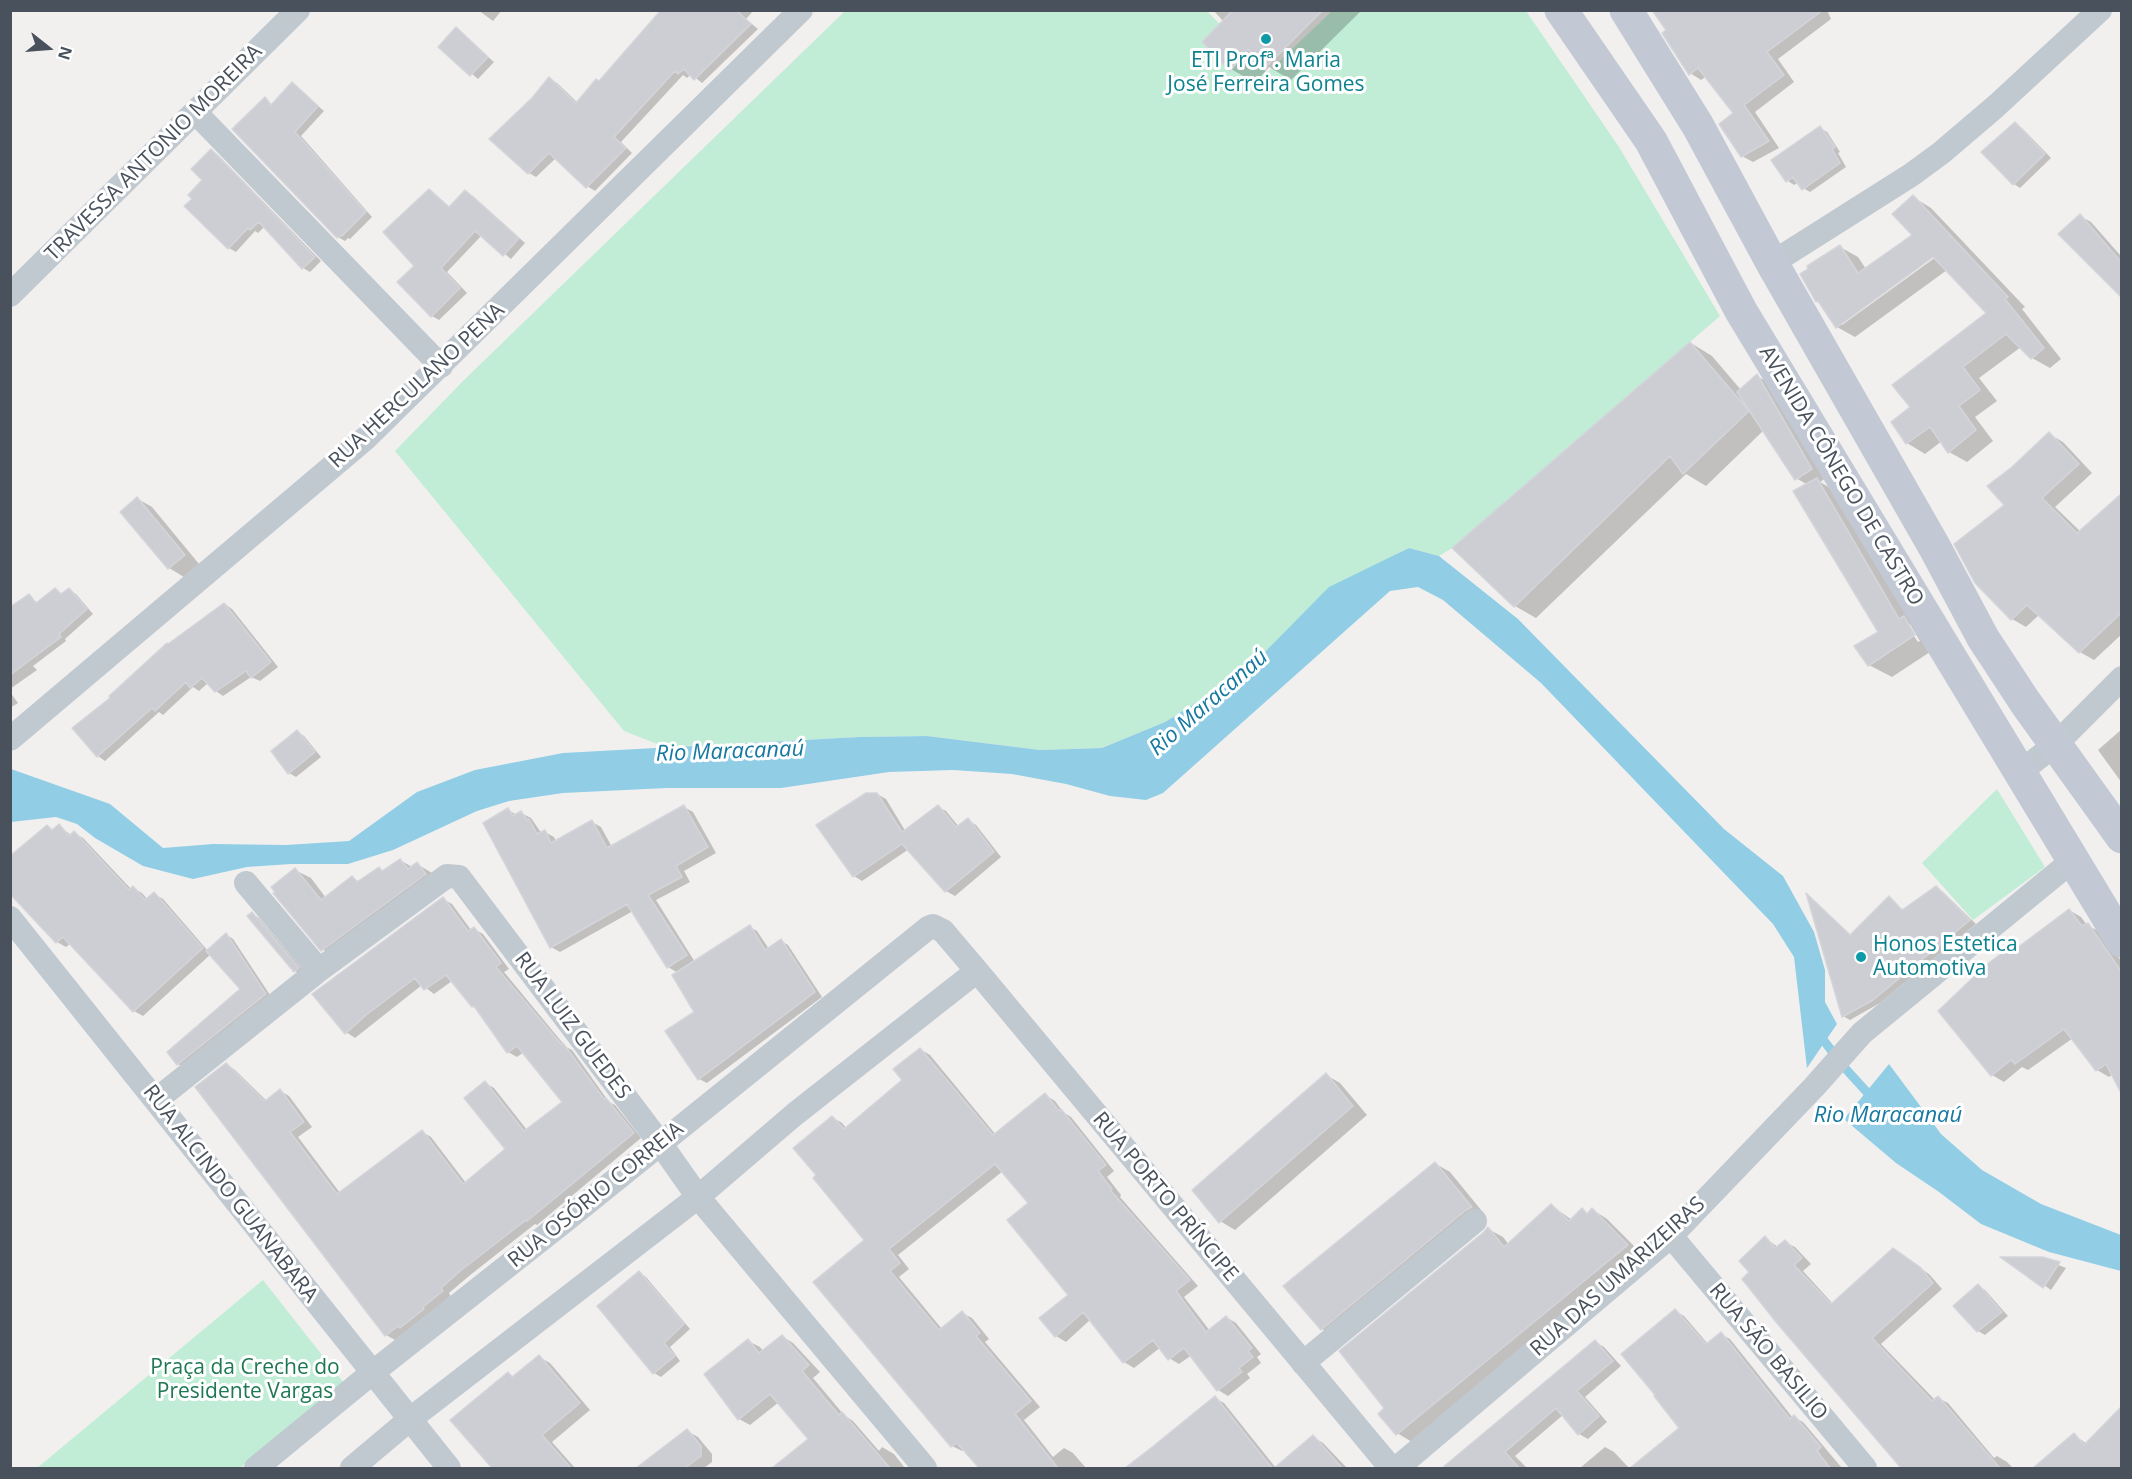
<!DOCTYPE html>
<meta charset="utf-8">
<style>
body{margin:0}
#map{position:relative;width:2132px;height:1479px;overflow:hidden;background:#f2f0ef;font-family:"Open Sans",sans-serif}
canvas{display:block}
.frame{position:absolute;inset:0;border:12px solid #49515c;pointer-events:none}
.north{position:absolute;left:18px;top:18px;width:60px;height:60px;-webkit-text-stroke:4px #fff;paint-order:stroke;rotate:107deg;font-size:16px;font-weight:700;line-height:24px;text-align:center;color:#49515c}
.north::after{content:'';display:block;margin:auto;width:21px;height:27px;background:#49515c;clip-path:polygon(50% 0,100% 100%,50% 72%,0 100%)}
</style>
<div id="map">
<canvas width="2132" height="1479"></canvas>
<div class="frame"></div>
<div class="north">N</div>
</div>
<script>
const ctx = document.querySelector('canvas').getContext('2d');
ctx.lineJoin = 'round';
function fill(path, color) { ctx.fillStyle = color; ctx.fill(path, 'evenodd'); }
const toPath = rows => new Path2D(rows.map(r => 'M' + r).join(''));
function stroke(path, color, width, dash) { ctx.strokeStyle = color; ctx.lineWidth = width; ctx.lineCap = dash ? 'butt' : 'round'; ctx.setLineDash(dash || []); ctx.stroke(path); }
function write(font, color, halo, rows, align = 'center') {
  ctx.font = font + ' "Open Sans",sans-serif'; ctx.lineWidth = 6; ctx.setLineDash([]); ctx.textBaseline = 'middle'; ctx.strokeStyle = halo; ctx.fillStyle = color; for (const [text, x, y, turn = 0] of rows) {
    ctx.save(); ctx.translate(x, y); ctx.rotate((+turn || 0) * Math.PI / 180); ctx.textAlign = isNaN(turn) ? turn : align; if (halo) ctx.strokeText(text, 0, 0); ctx.fillText(text, 0, 0); ctx.restore();
  }
}
fill(toPath([
 [845,11,1207,11,1267,73,1332,11,1526,11,1619,147,1720,316,1452,548,1439,556,1409,548,1378,564,1215,691,1165,722,1102,748,1040,750,927,736,859,737,665,747,624,731,395,451,464,380],
 [1214,31,1235,64,1230,71,1202,43],
 [1997,789,2045,867,1973,920,1922,863],
 [263,1280,344,1383,240,1468,37,1468]
]), '#c1ecd5');
fill(toPath([
 [1409,548,1439,556,1518,619,1724,829,1783,876,1814,932,1825,970,1825,1002,1837,1024,1807,1068,1794,957,1773,924,1541,683,1443,600,1418,587,1390,591,1163,793,1146,800,1110,796,1066,784,1012,774,953,770,889,772,781,788,667,788,563,793,509,801,477,811,393,850,348,864,291,864,247,867,193,879,143,866,95,838,77,824,56,817,11,822,11,769,110,804,163,848,213,844,286,845,349,841,417,792,475,770,563,753,859,737,927,736,1040,750,1102,748,1165,722,1215,691,1266,651,1329,587],
 [1889,1064,1941,1134,1982,1170,2041,1204,2121,1235,2121,1271,2049,1252,1981,1224,1939,1192,1896,1163,1844,1119]
]), '#91cee6');
fill(toPath([
 [478,10,502,10,493,21],
 [664,10,754,10,746,19,758,29,702,83,691,74,687,78,683,75,621,142,632,153,595,191,587,186,556,158,536,177,529,173,533,99,550,79,557,83,578,103,599,83],
 [1213,10,1362,10,1291,80,1269,67,1255,83,1231,69,1224,22],
 [1779,10,1827,10,1831,19,1778,59,1794,82,1755,112,1779,148,1753,162,1742,156,1735,114,1707,76,1701,80,1690,73],
 [456,30,494,62,478,79,440,47],
 [292,84,324,111,301,136,372,217,350,239,348,238,345,241,338,237,265,99,273,105],
 [2015,124,2022,128,2051,158,2020,188,2014,184],
 [1820,128,1827,132,1840,152,1838,153,1846,167,1810,192,1803,188,1799,182,1794,185,1788,181,1773,161],
 [212,151,218,155,321,261,310,272,303,268,265,226,258,233,255,231,236,252,229,248,194,199,204,180],
 [430,191,451,208,465,192,473,196,525,243,511,259,482,235,447,272,467,293,439,320,432,316,399,282,416,266],
 [1913,197,1931,208,2025,307,2022,309,2061,359,2050,368,2032,358,2021,347,1979,378,1997,401,1975,417,1993,441,1967,462,1949,452,1942,441,1925,454,1907,443,1893,422,1912,408,1989,313,1947,270,1855,337,1837,327,1821,303,1817,301,1840,247,1858,257,1866,269,1914,235],
 [1938,251,1940,254,1842,325,1842,322],
 [2080,216,2091,222,2120,255,2122,253,2122,294,2117,291],
 [1691,343,1712,356,1741,390,1757,376,1771,384,1826,478,1820,482,1839,493,1936,648,1892,677,1869,665,1880,632,1808,485,1796,478,1764,430,1706,486,1686,474,1536,618,1515,606],
 [1906,624,1910,624,1920,641,1918,642],
 [2049,434,2063,442,2092,473,2055,507,2081,532,2122,496,2122,634,2094,660,2080,652,2040,614,2026,627,2012,619,2006,505,2013,468],
 [138,499,152,507,199,564,184,577,169,568,122,512],
 [55,590,62,594,69,590,76,594,93,614,65,639,66,641,33,666,37,670,10,689,10,609,29,596,38,603],
 [225,604,232,609,278,667,260,681,251,677,223,696,216,691,208,683,199,691,193,687,163,715,159,712,105,761,98,756,74,728],
 [10,692,18,703,10,708],
 [2122,729,2122,783,2098,750],
 [298,732,304,736,321,757,296,777,289,773],
 [877,794,886,799,906,832,938,807,946,811,959,827,968,820,976,825,1001,857,955,896,946,891,909,849,862,881,854,876],
 [684,807,693,812,716,853,684,871,690,882,656,900,695,962,750,927,757,931,769,949,781,941,788,945,822,997,707,1083,699,1079,696,1012,678,973,668,967,633,911,560,952,551,947,508,810,517,815,521,813,531,818,542,834,545,832,554,837,556,841,592,822,601,827,612,847],
 [59,826,71,835,74,833,83,838,132,890,133,888,142,893,148,900,154,894,163,899,208,951,227,935,233,939,272,998,185,1068,178,1064,242,989,211,954,143,1016,134,1011,71,943,66,947,57,942,10,892,47,827,54,830],
 [400,860,412,867,417,864,432,873,338,958,322,949,295,870,311,878,326,898,353,878,360,882,379,869,384,872],
 [1936,888,1943,892,1976,924,1880,1003,1850,1020,1843,1016,1809,896,1851,935,1889,898,1904,911],
 [443,899,452,904,471,930,474,929,483,934,509,969,504,972,566,1047,572,1050,609,1102,615,1105,641,1138,537,1225,535,1224,469,1276,449,1293,451,1297,395,1340,386,1335,226,1064,235,1070,267,1101,280,1091,289,1096,312,1127,298,1137,340,1193,422,1132,431,1137,466,1183,507,1150,485,1083,494,1088,527,1130,565,1102,524,1052,517,1057,508,1052,478,1009,473,1006,452,981,434,994,422,985,355,1038,346,1032],
 [2069,910,2081,917,2087,925,2100,932,2122,962,2122,1089,2113,1074,2109,1077,2097,1070,2073,1038,2028,1070,2022,1067,2004,1082,1992,1075,2014,946,2019,948],
 [252,914,259,918,305,972,302,975,295,971],
 [920,1049,930,1055,996,1135,1045,1095,1055,1101,1063,1112,1071,1117,1114,1171,1107,1177,1121,1195,1120,1197,1198,1286,1184,1297,1210,1331,1226,1317,1236,1323,1261,1354,1257,1357,1261,1363,1247,1374,1250,1378,1228,1396,1218,1390,1192,1355,1179,1364,1169,1358,1161,1347,1134,1368,1124,1362,1091,1319,1066,1342,1056,1336,1041,1318,1070,1295,1031,1203,1003,1171,898,1255,909,1269,899,1277,942,1329,962,1313,972,1318,989,1339,985,1342,1040,1407,1024,1420,1053,1457,1064,1448,1073,1453,1086,1468,981,1468,964,1449,962,1451,952,1446,866,1240,832,1117,842,1123,847,1129,904,1081],
 [1326,1075,1340,1083,1367,1115,1235,1230,1220,1221],
 [1436,1164,1450,1172,1486,1216,1336,1337,1322,1329],
 [1551,1205,1572,1220,1582,1210,1589,1214,1593,1210,1607,1219,1642,1254,1412,1442,1397,1433,1386,1408,1488,1229,1503,1237,1509,1245],
 [1765,1238,1778,1247,1785,1242,1795,1247,1811,1264,1803,1271,1833,1304,1903,1255,1930,1275,1942,1289,1881,1344,1935,1400,1938,1398,1948,1403,1994,1458,1997,1456,2007,1462,2013,1468,1903,1468,1777,1321,1751,1272],
 [2005,1258,2043,1259,2066,1268,2051,1290],
 [640,1273,646,1277,690,1329,670,1347,680,1361,661,1377,654,1373],
 [1979,1286,1985,1290,2008,1316,1985,1335,1978,1331,1955,1306],
 [1675,1311,1684,1316,1708,1344,1721,1334,1730,1339,1793,1418,1794,1417,1803,1422,1842,1468,1632,1468,1681,1428],
 [782,1336,793,1343,820,1372,813,1378,844,1415,853,1421,879,1451,882,1447,894,1454,905,1468,775,1468,811,1439,779,1402,750,1425,739,1419,748,1341,760,1347,763,1351],
 [1595,1342,1604,1347,1621,1366,1585,1397,1607,1422,1588,1439,1579,1434,1563,1415,1515,1456,1527,1468,1444,1468],
 [539,1357,550,1363,590,1410,552,1442,575,1468,494,1468,453,1420,508,1374,514,1377],
 [1215,1398,1224,1403,1276,1468,1128,1468],
 [2115,1416,2122,1420,2122,1468,2035,1468,2074,1435,2087,1444],
 [687,1431,698,1437,712,1454,712,1462,704,1468,639,1468],
 [1313,1437,1323,1443,1347,1468,1277,1468],
 [1605,1447,1614,1452,1629,1468,1580,1468]
]), '#0003');
stroke(toPath([
 [1818,1033,1844,1067,1875,1101]
]), '#91cee6', 9);
const building = toPath([
 [661,10,736,10,751,24,694,80,684,69,678,74,675,71,614,137,626,148,586,188,549,153,528,174,489,139,532,98,549,77,576,103,596,79,599,81,661,10],
 [1233,10,1323,10,1266,67,1248,49,1230,71,1202,42,1233,10],
 [1652,10,1823,10,1767,52,1784,75,1744,105,1769,141,1741,157,1719,124,1733,113,1698,68,1689,75,1662,33,1666,30,1652,10],
 [456,27,488,57,470,76,438,47,456,27],
 [292,82,318,106,295,132,366,212,342,236,341,235,337,238,232,129,265,97,271,105,292,82],
 [2015,122,2045,154,2013,185,1981,152,2015,122],
 [1820,126,1835,147,1832,149,1840,163,1802,190,1793,177,1786,182,1771,160,1820,126],
 [211,149,315,257,302,269,259,222,250,230,248,228,228,249,184,206,192,199,188,195,202,180,191,169,211,149],
 [429,189,449,207,465,190,519,238,503,256,475,231,441,268,460,288,431,317,397,282,414,266,383,232,429,189],
 [1913,195,2008,297,2005,299,2044,348,2031,359,2006,334,1963,367,1980,390,1959,406,1976,430,1948,453,1930,427,1906,444,1891,422,1910,407,1892,385,1986,313,1933,257,1836,328,1818,301,1816,302,1800,274,1808,269,1807,266,1840,245,1858,273,1912,235,1892,214,1913,195],
 [2080,214,2121,262,2121,297,2058,234,2080,214],
 [1690,342,1749,411,1683,474,1670,456,1514,607,1452,548,1690,342],
 [1757,374,1812,469,1795,480,1737,392,1757,374],
 [2049,432,2079,464,2042,498,2077,533,2121,494,2121,613,2079,653,2027,605,2011,620,1975,583,1954,544,2004,505,1987,486,2012,467,2049,432],
 [1817,478,1899,619,1904,616,1915,635,1868,666,1854,646,1878,632,1793,491,1817,478],
 [137,497,185,555,168,569,120,512,137,497],
 [55,588,61,594,69,588,87,609,59,634,61,637,10,675,10,607,29,594,36,603,55,588],
 [224,603,271,662,251,678,246,671,215,692,202,678,190,688,186,682,155,711,152,708,97,757,72,728,110,698,109,696,167,643,168,644,224,603],
 [297,730,315,752,288,774,271,751,297,730],
 [866,793,877,793,902,832,938,805,956,827,968,818,994,852,945,892,902,844,853,877,816,825,866,793],
 [684,805,708,847,676,866,682,877,648,895,687,955,667,968,627,904,550,948,483,823,508,808,513,816,521,811,527,820,529,819,537,834,545,830,551,843,592,820,607,848,684,805],
 [59,824,69,836,74,831,129,890,133,886,145,900,154,892,203,948,133,1012,63,937,56,943,10,894,10,856,47,825,52,830,59,824],
 [400,859,408,869,417,862,426,874,321,951,273,893,275,892,271,887,295,868,321,900,352,876,357,882,379,867,382,871,400,859],
 [1936,886,1970,920,1873,1000,1842,1017,1806,893,1850,935,1889,896,1902,910,1936,886],
 [443,897,468,931,474,927,501,963,496,967,561,1044,563,1043,604,1099,606,1098,634,1133,527,1221,526,1220,460,1271,441,1288,443,1291,423,1307,424,1309,400,1328,398,1326,385,1336,195,1087,226,1063,265,1101,280,1089,304,1122,290,1132,337,1194,422,1130,463,1184,505,1149,464,1098,485,1081,524,1131,562,1102,517,1046,507,1053,474,1006,472,1007,446,975,424,990,415,978,366,1015,345,1034,312,994,443,897],
 [2069,909,2082,926,2088,923,2121,971,2121,1093,2106,1064,2096,1071,2064,1029,2015,1064,2011,1060,1991,1076,1938,1011,1986,965,2014,944,2017,948,2069,909],
 [252,912,299,968,294,972,247,916,252,912],
 [750,925,765,950,781,939,815,992,698,1080,665,1031,694,1012,672,975,750,925],
 [226,933,266,994,177,1065,167,1052,240,989,206,951,226,933],
 [920,1048,993,1135,1045,1093,1059,1111,1061,1109,1106,1165,1098,1171,1112,1189,1111,1191,1190,1280,1176,1291,1206,1332,1226,1316,1252,1348,1248,1351,1253,1357,1239,1368,1242,1372,1217,1391,1184,1348,1168,1360,1153,1340,1123,1363,1083,1312,1055,1337,1039,1318,1068,1295,1007,1220,1028,1203,995,1164,889,1249,900,1263,890,1271,939,1330,962,1311,980,1333,976,1336,1031,1401,1015,1414,1058,1468,979,1468,957,1443,951,1447,813,1282,864,1240,813,1178,816,1175,793,1148,832,1116,844,1129,902,1080,893,1069,920,1048],
 [1326,1073,1353,1106,1219,1223,1192,1190,1326,1073],
 [1435,1162,1472,1207,1466,1210,1321,1330,1283,1286,1435,1162],
 [1551,1204,1569,1221,1582,1208,1587,1214,1592,1208,1628,1245,1396,1435,1378,1414,1384,1408,1339,1351,1484,1232,1488,1227,1504,1247,1551,1204],
 [1765,1236,1775,1248,1785,1240,1802,1258,1794,1265,1831,1304,1893,1248,1920,1267,1933,1283,1872,1338,1932,1401,1938,1396,2000,1468,1901,1468,1776,1322,1742,1279,1749,1272,1739,1261,1765,1236],
 [2000,1257,2043,1257,2060,1262,2043,1288,2000,1257],
 [639,1271,684,1324,664,1343,675,1356,653,1374,597,1306,639,1271],
 [1978,1284,2002,1312,1977,1332,1953,1306,1978,1284],
 [1675,1309,1706,1344,1721,1332,1790,1419,1794,1415,1821,1447,1817,1451,1830,1468,1630,1468,1679,1428,1654,1396,1655,1395,1621,1354,1675,1309],
 [782,1335,809,1365,802,1371,839,1415,842,1412,890,1468,772,1468,808,1439,770,1394,738,1420,704,1374,748,1339,759,1353,782,1335],
 [1595,1340,1613,1361,1577,1391,1599,1416,1578,1435,1556,1408,1505,1452,1519,1468,1442,1468,1595,1340],
 [539,1355,580,1403,542,1435,571,1468,492,1468,450,1420,508,1372,512,1377,539,1355],
 [1215,1396,1272,1468,1125,1468,1151,1448,1215,1396],
 [2121,1407,2121,1468,2033,1468,2074,1433,2084,1445,2121,1407],
 [687,1429,701,1446,701,1456,685,1468,636,1468,687,1429],
 [1313,1435,1342,1468,1274,1468,1313,1435]
]);
fill(building, '#cdced4');
stroke(building, '#d4d5da', 1.5);
stroke(toPath([
 [195,112,441,366],
 [1772,263,1911,175,1941,153,1995,107,2100,10],
 [10,295,298,10],
 [10,739,366,438,801,10],
 [2020,772,2056,744,2122,678],
 [246,883,319,970],
 [10,918,449,1468],
 [156,1100,319,970,447,876,459,877,660,1143,698,1197,925,1468],
 [1671,1236,1865,1468],
 [1303,1363,1475,1221],
 [256,1468,372,1373,562,1223,928,928,933,926,943,931,977,971,1391,1468],
 [352,1468,409,1420,698,1197,795,1114,977,971],
 [1397,1468,1671,1236,1814,1087,1862,1033,2072,861]
]), '#c1c9d0', 24);
stroke(toPath([
 [1561,10,1651,141,1741,311,2122,941],
 [1626,10,1698,126,1772,263,1935,548,1983,638,2025,702,2122,837]
]), '#c2c9d5', 33);
for (const [x, y, r, color] of [
 [1266,39,6,"#0f9aa8"],
 [1861,957,6,"#0f9aa8"]
]) { const dot = new Path2D(); dot.arc(x, y, r, 0, 2 * Math.PI); ctx.fillStyle = color; ctx.fill(dot); stroke(dot, '#fff', 2); }
write('21px', '#0d838f', '#fff', [
 ["ETI Profª. Maria",1266,61],
 ["José Ferreira Gomes",1266,85],
 ["Honos Estetica",1873,945,"left"],
 ["Automotiva",1873,969,"left"]
]);
write('21px', '#49515c', '#fff', [
 ["TRAVESSA ANTONIO MOREIRA",154,153,-45],
 ["RUA HERCULANO PENA",417,386,-43],
 ["AVENIDA CÔNEGO DE CASTRO",1841,476,59],
 ["RUA LUIZ GUEDES",572,1026,53],
 ["RUA ALCINDO GUANABARA",230,1194,52],
 ["RUA OSÓRIO CORREIA",596,1195,-39],
 ["RUA PORTO PRÍNCIPE",1165,1197,50],
 ["RUA DAS UMARIZEIRAS",1618,1277,-42],
 ["RUA SÃO BASILIO",1768,1352,50]
]);
write('21px', '#1e7852', '#fff', [
 ["Praça da Creche do",245,1368],
 ["Presidente Vargas",245,1392]
]);
write('italic 22px', '#1779a1', '#fff', [
 ["Rio Maracanaú",1209,703,-41],
 ["Rio Maracanaú",730,752,-2],
 ["Rio Maracanaú",1888,1116]
]);
</script>
